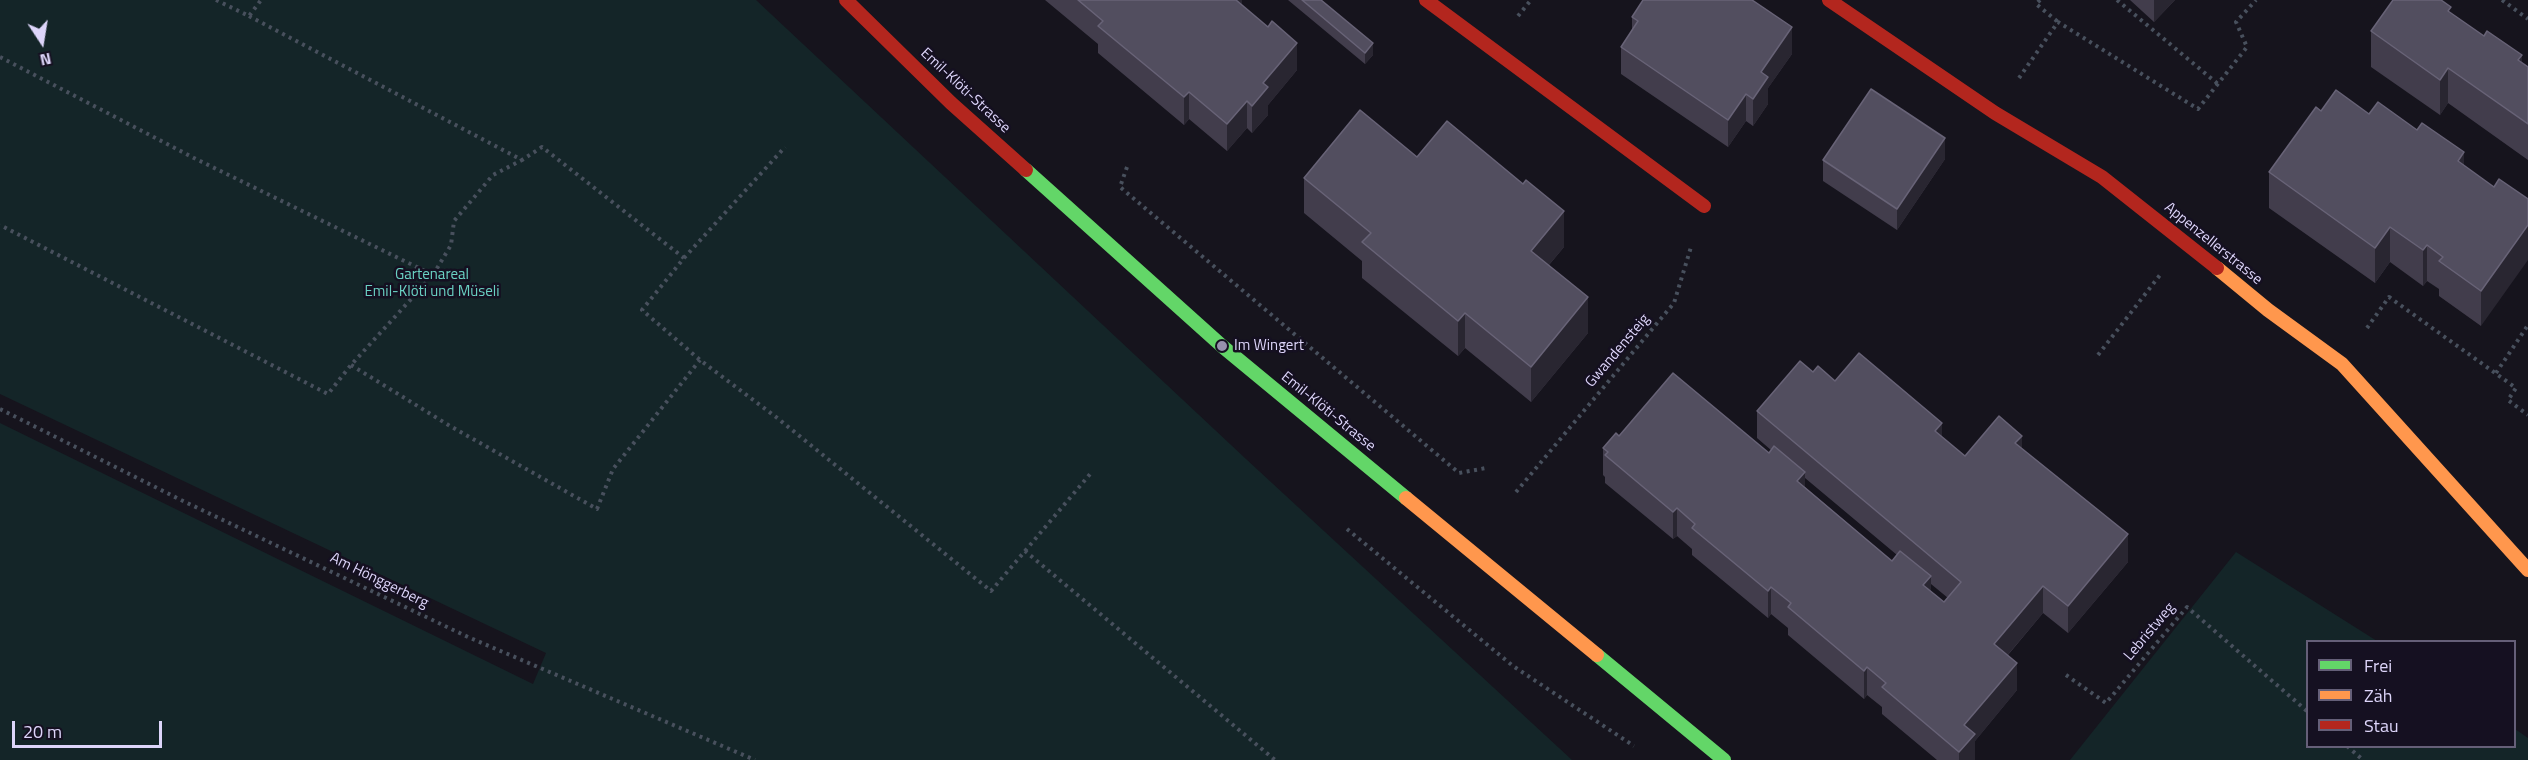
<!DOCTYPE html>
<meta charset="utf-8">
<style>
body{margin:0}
#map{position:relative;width:2528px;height:760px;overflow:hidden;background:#16141d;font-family:"Titillium Web",sans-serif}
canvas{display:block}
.legend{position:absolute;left:2306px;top:640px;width:210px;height:108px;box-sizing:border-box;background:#151021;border:2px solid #655f78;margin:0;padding:8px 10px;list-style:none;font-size:18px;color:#ddd5fa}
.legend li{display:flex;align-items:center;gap:12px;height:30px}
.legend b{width:30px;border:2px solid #655f78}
.north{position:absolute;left:12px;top:12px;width:60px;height:60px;-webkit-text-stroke:4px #151021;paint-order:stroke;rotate:168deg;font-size:16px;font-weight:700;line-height:24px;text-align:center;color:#ddd5fa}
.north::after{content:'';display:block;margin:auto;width:21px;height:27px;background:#ddd5fa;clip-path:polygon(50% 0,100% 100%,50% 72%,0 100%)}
.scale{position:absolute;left:12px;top:721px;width:150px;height:27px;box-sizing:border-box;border:3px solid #ddd5fa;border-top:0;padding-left:8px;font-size:18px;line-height:21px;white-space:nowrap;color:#ddd5fa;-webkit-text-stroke:4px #151021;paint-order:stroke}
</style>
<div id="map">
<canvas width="2528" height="760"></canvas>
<ul class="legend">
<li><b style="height:8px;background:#63d668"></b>Frei</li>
<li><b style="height:8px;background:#ff974d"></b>Zäh</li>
<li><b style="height:8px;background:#b3261e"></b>Stau</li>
</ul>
<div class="north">N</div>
<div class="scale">20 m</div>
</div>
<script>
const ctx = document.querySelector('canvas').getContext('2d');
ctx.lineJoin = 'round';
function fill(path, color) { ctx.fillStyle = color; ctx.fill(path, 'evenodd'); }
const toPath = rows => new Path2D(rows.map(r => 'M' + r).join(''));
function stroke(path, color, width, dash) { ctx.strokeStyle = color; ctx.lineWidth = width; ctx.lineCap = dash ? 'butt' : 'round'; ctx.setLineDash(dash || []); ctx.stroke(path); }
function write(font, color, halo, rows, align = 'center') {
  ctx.font = font + ' "Titillium Web",sans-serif'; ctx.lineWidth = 5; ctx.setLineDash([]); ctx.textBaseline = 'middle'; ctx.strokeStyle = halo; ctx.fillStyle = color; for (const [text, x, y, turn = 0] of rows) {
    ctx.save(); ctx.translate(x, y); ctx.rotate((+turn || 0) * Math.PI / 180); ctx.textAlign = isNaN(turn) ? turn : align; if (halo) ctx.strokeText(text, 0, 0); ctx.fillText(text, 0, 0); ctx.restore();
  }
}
fill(toPath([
 [0,0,756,0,1246,459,1572,760,0,760,0,423,533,684,546,653,0,394],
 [2236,552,2377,641,2308,642,2308,746,2514,746,2515,729,2528,738,2528,760,2070,760]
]), '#142528');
stroke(toPath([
 [216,0,249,16,261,0],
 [2040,0,2036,4,2058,22],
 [2117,0,2218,84],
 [2502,0,2528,19],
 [249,16,522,160,542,147,684,258,642,310,700,360,776,417,991,591,1025,551,1275,760],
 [1518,16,1531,0],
 [0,57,194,158,433,275,351,365,328,394,0,225],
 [2019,78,2058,22,2198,109,2247,47,2236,22,2256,0],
 [1127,167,1120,187,1459,473,1486,468],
 [684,258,785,147],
 [433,275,451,245,454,221,493,175,522,160],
 [2367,328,2389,297,2516,388,2508,400,2528,415],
 [2098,355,2160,275],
 [351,365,450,426,597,509,613,469,700,360],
 [2496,373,2528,325],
 [0,409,181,500,468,637,755,760],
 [1516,492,1674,303,1691,247],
 [1347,529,1513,666,1634,746],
 [1025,551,1091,473],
 [2066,675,2106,703,2187,607,2308,712],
 [2347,746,2363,760]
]), '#48505d', 4, [3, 4.5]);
stroke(toPath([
 [1026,170,1222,346,1406,498],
 [1597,655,1724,760]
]), '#63d668', 14);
stroke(toPath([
 [2217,268,2268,310,2342,364,2528,570],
 [1406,498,1597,655]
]), '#ff974d', 14);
stroke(toPath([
 [846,0,951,103,1026,170],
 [1426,0,1704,206],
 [1829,0,1995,113,2102,177,2217,268]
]), '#b3261e', 14);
fill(toPath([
 [1045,0,1242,0,1242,5,1297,70,1268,105,1268,115,1252,133,1247,128,1227,151,1189,119,1184,125,1098,53,1098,44],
 [1288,0,1321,0,1373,55,1365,64],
 [2130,0,2175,0,2154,22],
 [2451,13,2528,67,2528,160,2448,103,2440,115,2371,67,2371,31],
 [1632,17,1792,54,1768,88,1768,104,1753,126,1746,121,1728,147,1621,74,1621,47,1632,30],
 [2321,111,2369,114,2464,166,2494,187,2481,326,2439,296,2439,289,2427,281,2423,286,2390,262,2375,283,2269,208,2269,172],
 [1417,157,1564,247,1549,265,1588,333,1531,402,1465,348,1458,356,1362,278,1362,261,1304,213,1304,178],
 [1945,159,1897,230,1823,181,1823,160],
 [1813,372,1835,381,1942,437,1965,456,2022,449,2128,562,2068,633,2043,613,2008,655,2017,690,1975,741,1975,760,1937,760,1882,714,1882,707,1867,695,1864,699,1788,635,1788,628,1771,614,1768,618,1692,555,1692,549,1677,536,1673,539,1605,483,1605,477,1603,475,1603,448,1619,436,1769,453,1771,450,1757,438,1757,411],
 [1805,478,1897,555,1892,561,1805,487],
 [1931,584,1948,598,1944,602,1931,591]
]), '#423d4c');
fill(toPath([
 [1230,0,1242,0,1242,7],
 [2154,0,2175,0,2154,22],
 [1792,27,1792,54,1768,88,1768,104,1753,126,1753,99,1761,72],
 [1297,43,1297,70,1268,105,1268,115,1252,133,1252,106,1263,83],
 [1373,43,1373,55,1365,64,1365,53],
 [2522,55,2522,90,2518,60],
 [2448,68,2448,103,2440,115,2440,80],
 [1189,92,1189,119,1184,125,1184,97],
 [1746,94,1746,121,1728,147,1728,120],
 [1247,101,1247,128,1227,151,1227,124],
 [1945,138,1945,159,1897,230,1897,209],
 [2464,152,2464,188,2458,161],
 [1564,211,1564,247,1531,286,1531,251],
 [2528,225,2528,260,2481,326,2481,291],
 [2390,227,2390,262,2375,283,2375,248],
 [2427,245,2427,281,2423,286,2423,250],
 [1588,297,1588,333,1531,402,1531,367],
 [1465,313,1465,348,1458,356,1458,321],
 [1942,423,1942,450,1935,431],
 [2022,436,2022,463,2015,443],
 [1805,472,1805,499,1797,481],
 [1677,508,1677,536,1673,539,1673,512],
 [2128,534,2128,562,2068,633,2068,606],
 [1931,576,1931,604,1923,585],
 [2043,586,2043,613,1994,671,1994,644],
 [1771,587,1771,614,1768,618,1768,591],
 [2017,663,2017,690,1975,741,1975,760,1959,760,1959,752,1964,725],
 [1867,667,1867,695,1864,699,1864,671]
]), '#292631');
const building = toPath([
 [1078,0,1236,0,1268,27,1272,21,1297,43,1263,83,1268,87,1252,106,1247,101,1227,124,1189,92,1184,97,1098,26,1103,21,1078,0],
 [1302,0,1321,0,1373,43,1365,53,1302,0],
 [1643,0,1752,0,1792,27,1761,72,1768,77,1753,99,1746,94,1728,120,1621,47,1638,21,1632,17,1643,0],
 [2393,0,2441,0,2451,7,2448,11,2484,36,2487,31,2522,55,2518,60,2528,67,2528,124,2448,68,2440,80,2371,31,2393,0],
 [1871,89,1945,138,1897,209,1823,160,1871,89],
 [2336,90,2369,114,2378,102,2417,130,2422,123,2464,152,2458,161,2494,187,2499,179,2528,199,2528,225,2481,291,2439,261,2443,257,2427,245,2423,250,2390,227,2375,248,2269,172,2316,107,2321,111,2336,90],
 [1360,110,1417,157,1447,121,1523,184,1526,180,1564,211,1531,251,1588,297,1531,367,1465,313,1458,321,1362,242,1371,233,1304,178,1360,110],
 [1859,353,1942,423,1935,431,1965,456,1999,416,2022,436,2015,443,2128,534,2068,606,2043,586,1994,644,2017,663,1964,725,1975,734,1959,752,1882,687,1886,683,1867,667,1864,671,1788,607,1791,603,1771,587,1768,591,1692,528,1695,524,1677,508,1673,512,1605,455,1608,452,1603,448,1616,433,1619,436,1673,373,1769,453,1774,446,1805,472,1797,481,1892,561,1900,551,1931,576,1923,585,1944,602,1961,582,1757,411,1800,361,1813,372,1818,366,1835,381,1859,353]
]);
fill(building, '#524e5f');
stroke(building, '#686377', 1.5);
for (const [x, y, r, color] of [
 [1222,346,6,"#9791ad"]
]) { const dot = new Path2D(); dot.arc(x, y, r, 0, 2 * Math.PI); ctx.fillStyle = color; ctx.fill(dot); stroke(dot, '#151021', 2); }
write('15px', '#ddd5fa', '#151021', [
 ["Emil-Klöti-Strasse",965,91,43],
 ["Appenzellerstrasse",2213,244,39],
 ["Gwandensteig",1618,351,-50],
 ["Emil-Klöti-Strasse",1328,412,39],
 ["Am Hönggerberg",379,581,26],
 ["Lebristweg",2150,632,-50]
]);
write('15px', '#6ad1c3', '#151021', [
 ["Gartenareal",432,275],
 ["Emil-Klöti und Müseli",432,292]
]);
write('15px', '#ddd5fa', '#151021', [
 ["Im Wingert",1234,346]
], 'left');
</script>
